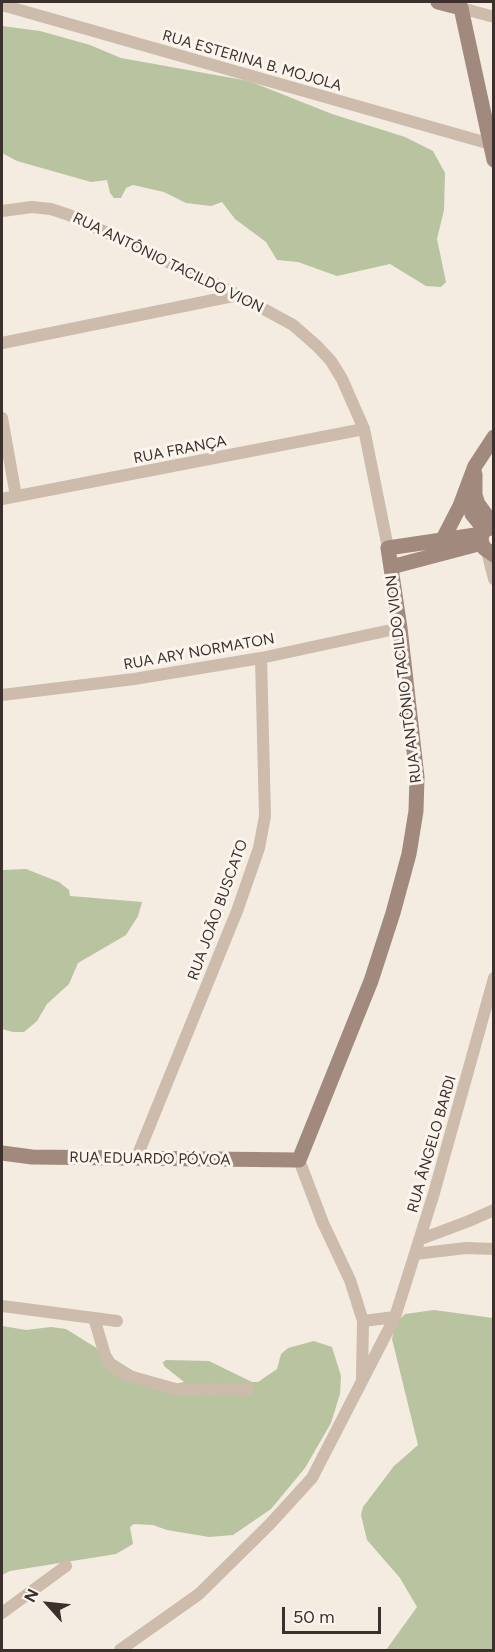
<!DOCTYPE html>
<meta charset="utf-8">
<style>
body{margin:0}
#map{position:relative;width:495px;height:1652px;overflow:hidden;background:#f4ebe1;font-family:Figtree,sans-serif}
canvas{display:block}
.frame{position:absolute;inset:0;border:3px solid #3b302b;pointer-events:none}
.north{position:absolute;left:18px;top:1574px;width:60px;height:60px;-webkit-text-stroke:4px #fbf5ee;paint-order:stroke;rotate:297deg;font-size:16px;font-weight:700;line-height:24px;text-align:center;color:#3b302b}
.north::after{content:'';display:block;margin:auto;width:21px;height:27px;background:#3b302b;clip-path:polygon(50% 0,100% 100%,50% 72%,0 100%)}
.scale{position:absolute;left:282px;top:1607px;width:99px;height:27px;box-sizing:border-box;border:3px solid #3b302b;border-top:0;padding-left:8px;font-size:18px;line-height:21px;white-space:nowrap;color:#3b302b;-webkit-text-stroke:4px #fbf5ee;paint-order:stroke}
</style>
<div id="map">
<canvas width="495" height="1652"></canvas>
<div class="frame"></div>
<div class="north">N</div>
<div class="scale">50 m</div>
</div>
<script>
const ctx = document.querySelector('canvas').getContext('2d');
ctx.lineJoin = 'round';
function fill(path, color) { ctx.fillStyle = color; ctx.fill(path, 'evenodd'); }
const toPath = rows => new Path2D(rows.map(r => 'M' + r).join(''));
function stroke(path, color, width, dash) { ctx.strokeStyle = color; ctx.lineWidth = width; ctx.lineCap = dash ? 'butt' : 'round'; ctx.setLineDash(dash || []); ctx.stroke(path); }
function write(font, color, halo, rows, align = 'center') {
  ctx.font = font + ' Figtree,sans-serif'; ctx.lineWidth = 6; ctx.setLineDash([]); ctx.textBaseline = 'middle'; ctx.strokeStyle = halo; ctx.fillStyle = color; for (const [text, x, y, turn = 0] of rows) {
    ctx.save(); ctx.translate(x, y); ctx.rotate((+turn || 0) * Math.PI / 180); ctx.textAlign = isNaN(turn) ? turn : align; if (halo) ctx.strokeText(text, 0, 0); ctx.fillText(text, 0, 0); ctx.restore();
  }
}
fill(toPath([
 [2,26,40,31,90,45,121,58,249,81,332,114,405,137,433,151,445,173,444,210,437,239,446,282,441,287,426,286,390,264,337,276,298,262,277,260,266,242,235,219,222,202,211,206,186,203,164,192,133,185,126,188,121,198,114,198,110,193,107,180,91,182,17,161,2,153],
 [26,869,59,882,69,890,70,896,142,902,138,916,126,935,78,963,69,984,47,1004,37,1021,24,1032,13,1032,2,1029,2,870],
 [434,1310,493,1318,493,1650,386,1650,417,1607,400,1578,367,1540,361,1515,363,1507,394,1466,418,1445,392,1339,396,1323,405,1314],
 [2,1326,26,1330,51,1327,66,1329,135,1372,175,1384,184,1382,164,1366,163,1362,166,1360,209,1361,252,1382,258,1382,277,1369,281,1354,288,1348,314,1341,332,1347,341,1376,340,1394,331,1423,305,1468,271,1509,233,1535,209,1537,167,1530,153,1525,134,1524,130,1527,133,1544,116,1554,10,1571,2,1575]
]), '#b8c4a0');
stroke(toPath([
 [2,5,494,145],
 [461,8,494,17],
 [2,211,32,207,51,209,69,215,238,295,293,325,317,346,331,361,342,379,364,429,388,548],
 [2,343,238,295],
 [2,418,16,496],
 [2,499,364,429],
 [487,551,494,579],
 [2,695,134,679,261,658,400,628],
 [136,1159,237,911,259,848,265,816,261,658],
 [299,1160,323,1223,350,1280,363,1321,362,1378],
 [421,1239,469,1221,494,1210],
 [415,1254,466,1248,494,1249],
 [2,1306,117,1321],
 [94,1318,105,1355,112,1367,129,1376,179,1390,248,1389],
 [363,1321,395,1317],
 [2,1613,66,1566],
 [120,1650,199,1594,269,1525,312,1478,395,1317,434,1193,494,978]
]), '#cdbbac', 12);
stroke(toPath([
 [438,2,461,8,494,160],
 [475,474,475,495,478,504,494,526],
 [467,495,472,514,485,530],
 [482,534,481,541,484,548,494,555],
 [443,539,460,506,475,466,494,437],
 [391,567,482,543],
 [2,1153,32,1157,299,1160,371,981,393,913,409,854,416,811,417,777,400,628,388,548,482,534,485,530,494,527]
]), '#a18a7d', 15);
write('15px', '#3b302b', '#fbf5ee', [
 ["RUA ESTERINA B. MOJOLA",252,61,16],
 ["RUA ANTÔNIO TACILDO VION",168,263,26],
 ["RUA FRANÇA",180,450,-11],
 ["RUA ARY NORMATON",199,652,-10],
 ["RUA ANTÔNIO TACILDO VION",404,679,-97],
 ["RUA JOÃO BUSCATO",218,910,-70],
 ["RUA ÂNGELO BARDI",432,1144,-74],
 ["RUA EDUARDO PÓVOA",150,1159,1]
]);
</script>
